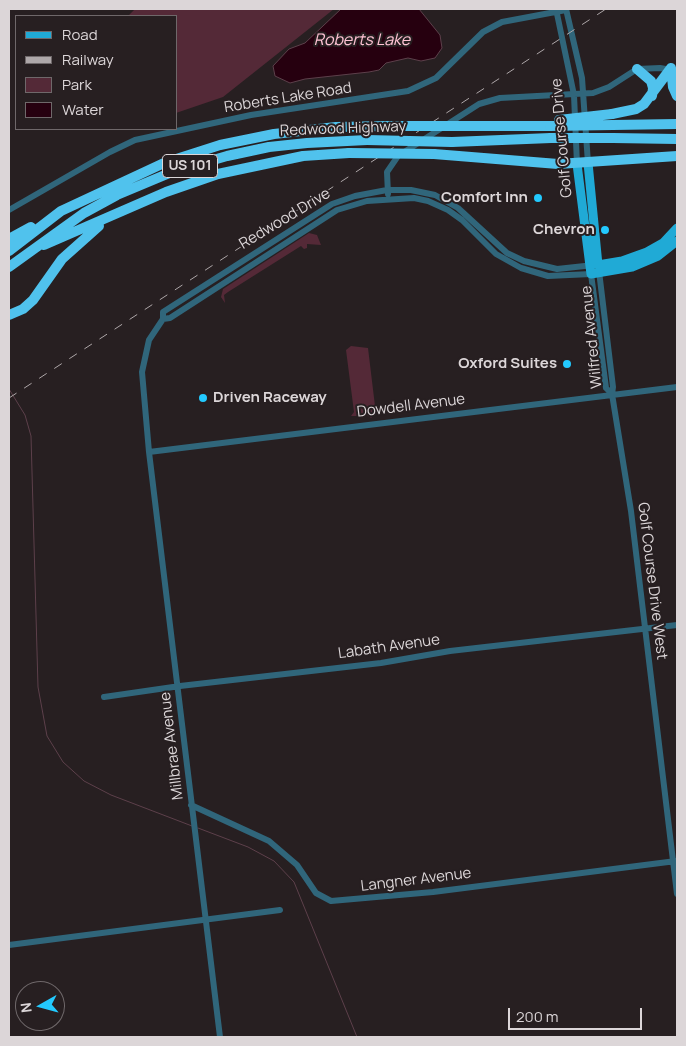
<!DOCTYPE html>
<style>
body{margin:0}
#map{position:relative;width:686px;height:1046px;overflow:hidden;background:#271f21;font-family:Manrope,sans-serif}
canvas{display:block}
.frame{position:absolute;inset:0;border:10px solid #dcd6d8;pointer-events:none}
.legend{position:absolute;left:15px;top:15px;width:162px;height:115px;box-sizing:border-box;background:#271f21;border:1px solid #6f686a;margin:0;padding:6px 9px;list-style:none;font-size:15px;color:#dcd6d8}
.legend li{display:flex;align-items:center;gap:10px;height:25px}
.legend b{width:25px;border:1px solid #6f686a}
.north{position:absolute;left:15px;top:981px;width:50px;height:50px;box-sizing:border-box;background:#271f21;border:1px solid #6f686a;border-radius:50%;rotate:263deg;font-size:14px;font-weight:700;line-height:20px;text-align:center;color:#dcd6d8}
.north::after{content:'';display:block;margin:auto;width:18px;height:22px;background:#23c9fe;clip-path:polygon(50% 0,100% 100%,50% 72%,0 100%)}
.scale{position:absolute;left:508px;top:1008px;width:134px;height:22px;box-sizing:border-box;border:2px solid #dcd6d8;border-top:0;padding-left:6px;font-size:15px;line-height:18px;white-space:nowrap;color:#dcd6d8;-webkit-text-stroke:4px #271f21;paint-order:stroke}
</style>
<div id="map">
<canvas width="686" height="1046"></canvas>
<div class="frame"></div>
<ul class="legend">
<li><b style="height:6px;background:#20aad6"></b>Road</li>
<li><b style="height:6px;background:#aea7a9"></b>Railway</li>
<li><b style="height:14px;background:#542937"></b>Park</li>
<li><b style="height:14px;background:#26000f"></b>Water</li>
</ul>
<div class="north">N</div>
<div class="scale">200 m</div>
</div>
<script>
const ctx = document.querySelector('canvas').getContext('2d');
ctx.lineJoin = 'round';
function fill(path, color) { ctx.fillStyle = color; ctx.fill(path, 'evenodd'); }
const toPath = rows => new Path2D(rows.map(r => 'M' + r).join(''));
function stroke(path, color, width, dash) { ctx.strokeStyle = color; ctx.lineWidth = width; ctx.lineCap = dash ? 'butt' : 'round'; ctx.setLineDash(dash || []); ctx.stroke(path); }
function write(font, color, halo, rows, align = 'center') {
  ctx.font = font + ' Manrope,sans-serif'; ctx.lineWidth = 4; ctx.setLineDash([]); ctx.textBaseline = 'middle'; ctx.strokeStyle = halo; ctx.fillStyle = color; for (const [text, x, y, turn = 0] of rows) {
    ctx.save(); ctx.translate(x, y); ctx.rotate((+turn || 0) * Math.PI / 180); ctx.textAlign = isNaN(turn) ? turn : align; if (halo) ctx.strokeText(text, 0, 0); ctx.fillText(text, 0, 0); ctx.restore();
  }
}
fill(toPath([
 [135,9,334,9,223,97,176,113,176,16,128,16],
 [309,233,317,235,321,245,307,244,307,248,304,249,301,246,228,292,224,295,225,303,221,297,223,289],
 [351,346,368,348,375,406,375,415,371,418,368,416,351,416,354,412,346,350]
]), '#542937');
const water = toPath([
 [341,9,419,9,440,35,442,48,435,58,421,61,408,58,386,63,379,70,369,72,305,79,290,83,275,76,273,66,289,49,305,43,341,9]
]);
fill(water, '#26000f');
stroke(water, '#5d404b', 1);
stroke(toPath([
 [9,389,25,415,31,436,38,687,47,736,63,762,84,781,111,795,192,826],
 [198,828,248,847,274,861,294,882,357,1037]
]), '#5d404b', 1);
stroke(toPath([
 [556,9,574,95,577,164],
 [566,9,582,78,588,163],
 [388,194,387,172,398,156,479,104,500,98,593,93,609,87,637,69,660,68,677,71],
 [9,210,110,152,135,140,251,115,408,91,436,78,483,32,502,22,566,10],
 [599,271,613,387,612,394,631,511,677,894],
 [163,319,170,318,337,210,367,201,414,198,428,201,448,210,462,220,496,254,521,268,548,276,591,274,606,388,612,394],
 [149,452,677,387],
 [104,697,180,686,381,663,450,651,677,625],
 [191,805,269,841,297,865,316,893,331,901,433,892,676,861],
 [9,945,280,910],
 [220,1037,149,452,142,372,149,340,163,319,163,312,332,204,355,196,387,190,411,190,435,195,458,208,507,253,524,261,557,269,594,265]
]), '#30667b', 6);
stroke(toPath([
 [588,163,598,265,622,261,647,252,663,243,677,228],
 [577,164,591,274,632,267,658,256,677,241]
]), '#20aad6', 9);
stroke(toPath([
 [671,68,673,87,677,96],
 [637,69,651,81,653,88,652,96],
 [612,114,636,109,644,104,671,68],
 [613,125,677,124],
 [476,126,550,126],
 [613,138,677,139],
 [452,142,551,138],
 [434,154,558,164,677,156],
 [9,239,31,227],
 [44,245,166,192,218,174,303,156,349,153],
 [9,251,61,211,164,163,220,145,274,134,336,127,388,126],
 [9,267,84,213,117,195,172,172,227,156,269,147,307,143,367,140],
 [9,315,23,309,33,300,62,259,99,226]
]), '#50c2ed', 10);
stroke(toPath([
 [9,398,606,9]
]), '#aea7a9', 1, [9, 9]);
stroke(toPath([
 [559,120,612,114],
 [388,126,476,126],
 [550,126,613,125],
 [551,138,613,138],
 [367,140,452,142],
 [349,153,434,154]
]), '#50c2ed', 10);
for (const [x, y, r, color] of [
 [538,198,5,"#23c9fe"],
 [605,230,5,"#23c9fe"],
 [567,364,5,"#23c9fe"],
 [203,398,5,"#23c9fe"]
]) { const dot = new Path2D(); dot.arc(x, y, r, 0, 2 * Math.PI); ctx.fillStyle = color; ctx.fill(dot); stroke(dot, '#271f21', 2); }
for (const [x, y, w] of [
 [190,166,55]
]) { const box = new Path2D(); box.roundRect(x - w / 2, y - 11.5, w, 23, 4); ctx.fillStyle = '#271f21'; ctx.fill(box); stroke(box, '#dcd6d8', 1); }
write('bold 14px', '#dcd6d8', null, [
 ["US 101",190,166]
]);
write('15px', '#dcd6d8', '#271f21', [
 ["Roberts Lake Road",288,98,-9],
 ["Redwood Highway",343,129,-2],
 ["Golf Course Drive",562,138,-95],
 ["Redwood Drive",285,219,-31],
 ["Wilfred Avenue",592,337,-96],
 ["Dowdell Avenue",411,406,-7],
 ["Golf Course Drive West",652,581,83],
 ["Labath Avenue",389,647,-8],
 ["Millbrae Avenue",172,746,-97],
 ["Langner Avenue",416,880,-7]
]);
write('bold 15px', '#dcd6d8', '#271f21', [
 ["Comfort Inn",528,198],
 ["Chevron",595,230],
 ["Oxford Suites",557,364],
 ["Driven Raceway",213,398,"left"]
], 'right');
write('italic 16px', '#ffc3d4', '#271f21', [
 ["Roberts Lake",362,41]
]);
</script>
